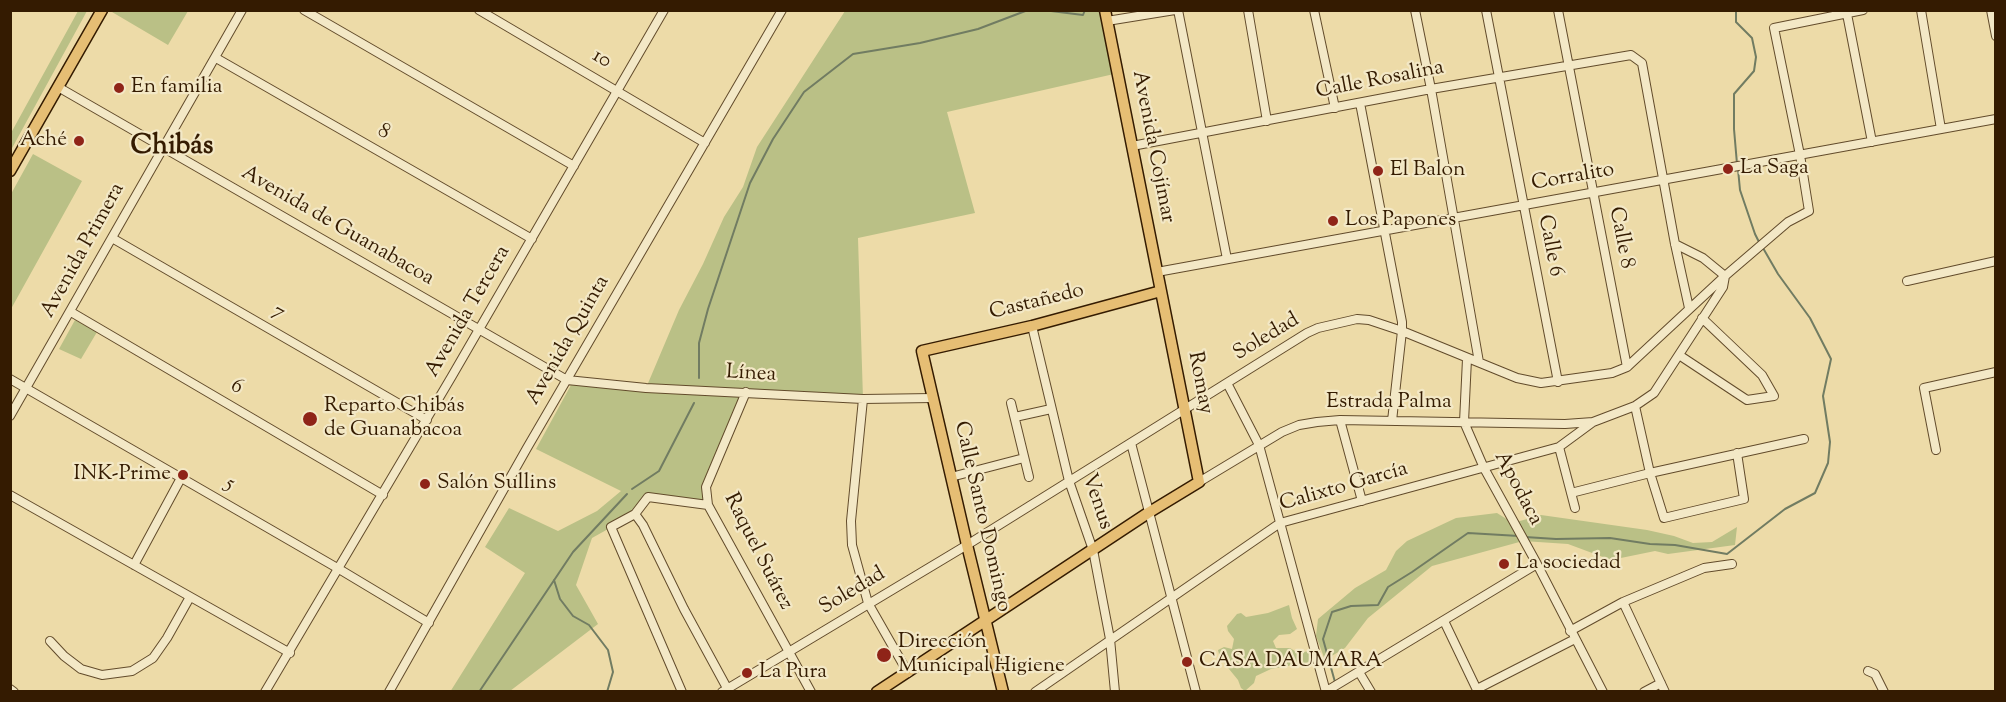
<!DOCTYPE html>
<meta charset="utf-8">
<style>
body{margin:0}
#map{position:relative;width:2006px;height:702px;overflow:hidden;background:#eddba8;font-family:"Sorts Mill Goudy",serif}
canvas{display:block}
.frame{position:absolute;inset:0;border:12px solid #341b01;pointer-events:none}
</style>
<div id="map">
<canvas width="2006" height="702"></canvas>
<div class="frame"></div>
</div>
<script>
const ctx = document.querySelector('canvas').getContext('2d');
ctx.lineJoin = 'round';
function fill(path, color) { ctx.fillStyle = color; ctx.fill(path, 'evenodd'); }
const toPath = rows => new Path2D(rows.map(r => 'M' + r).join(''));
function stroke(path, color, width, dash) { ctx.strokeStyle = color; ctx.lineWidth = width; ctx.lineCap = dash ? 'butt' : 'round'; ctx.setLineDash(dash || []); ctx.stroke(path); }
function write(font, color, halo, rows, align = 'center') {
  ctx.font = font + ' "Sorts Mill Goudy",serif'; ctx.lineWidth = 4.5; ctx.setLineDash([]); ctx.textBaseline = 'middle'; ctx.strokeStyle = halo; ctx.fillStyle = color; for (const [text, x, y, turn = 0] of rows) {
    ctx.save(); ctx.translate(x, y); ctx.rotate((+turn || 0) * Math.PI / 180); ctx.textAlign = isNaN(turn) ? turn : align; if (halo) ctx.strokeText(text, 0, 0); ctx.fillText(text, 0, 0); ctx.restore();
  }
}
fill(toPath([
 [114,10,188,10,188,11,168,45,112,12],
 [78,11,87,11,11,150,11,133],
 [845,11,1101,11,1114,74,947,112,975,213,858,238,863,399,746,393,703,486,708,505,648,497,635,514,592,538,576,585,598,624,510,691,450,692,525,573,485,547,509,508,558,531,597,511,621,491,536,449,571,385,646,388,679,310,703,264,724,217,743,187,757,147],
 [33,154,82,181,11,309,11,194],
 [75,320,97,332,81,359,59,349],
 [1497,513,1513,523,1541,515,1647,530,1674,536,1693,543,1712,542,1737,527,1735,545,1668,554,1655,551,1611,560,1568,544,1523,541,1432,566,1368,618,1345,648,1325,660,1316,636,1318,619,1355,588,1386,570,1396,551,1407,541,1456,518],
 [1289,605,1292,618,1297,629,1290,634,1279,635,1273,641,1276,648,1290,648,1298,653,1309,651,1311,662,1271,669,1256,676,1254,683,1245,691,1241,688,1238,680,1220,658,1218,650,1224,647,1232,649,1234,639,1228,631,1227,626,1237,614,1241,613,1246,617,1268,613]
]), '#bac086');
stroke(toPath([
 [1043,10,1083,15,1085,10],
 [1736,10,1736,22,1752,38,1756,57,1754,71,1734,94,1734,129,1737,164],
 [1738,169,1740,190,1755,234,1760,244],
 [699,378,699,343,708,309,750,183,773,139,804,92,853,54,920,43,978,29,1028,10],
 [632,489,659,471,694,403],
 [1525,537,1556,539,1610,538,1650,544,1675,545,1727,554,1785,509,1815,493,1828,463,1830,442,1823,396,1831,359,1810,318,1778,274,1763,248],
 [554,580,560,599,573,616,589,625,608,650,613,672,607,692],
 [1335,682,1323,639,1332,612,1351,606,1378,605,1388,587,1412,572,1468,533,1519,536],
 [1337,691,1337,692],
 [479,692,573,552,627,494]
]), '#717c62', 2);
const minor = toPath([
 [304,10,574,166],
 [479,10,705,143],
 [1178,10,1227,259],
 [1248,10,1267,121],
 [1314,10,1335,108],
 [1415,10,1431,89,1479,362],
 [1486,10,1558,382],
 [1558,10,1627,367],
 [1921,10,1941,129],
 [1991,10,1996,36],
 [1847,14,1872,142],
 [1107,21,1175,10],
 [216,58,532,239],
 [58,87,567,380,646,388,863,399,933,398],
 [1360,103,1402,322,1402,331,1392,421],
 [1132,146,1431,89,1631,55,1642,63,1675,244,1689,308],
 [112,238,427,420],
 [1675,244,1703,258,1725,276],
 [1157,272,1996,119],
 [1907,281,1996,261],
 [71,312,383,495],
 [1032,326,1069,481,1093,550,1110,639,1115,692],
 [1679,355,1747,400,1774,396,1762,375,1702,318],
 [1467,359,1464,422,1484,468,1537,564,1603,692],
 [10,379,339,569,429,623],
 [1227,383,1259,445,1326,692],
 [746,392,706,487,708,505,811,692],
 [863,399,851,521,852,545,868,603,908,673],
 [1011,403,1029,477],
 [1635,406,1650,473,1664,518,1744,499,1737,453],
 [10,416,242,10],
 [1015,417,1051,409],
 [1340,420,1362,501],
 [1131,443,1196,692],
 [1559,447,1575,508],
 [1936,450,1924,388,1996,372],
 [951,477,1024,458],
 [1199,482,1282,432,1299,425,1317,422,1340,420,1565,424,1593,422,1635,406,1654,393,1723,287,1725,276],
 [1571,493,1650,473,1804,439],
 [10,495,290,653],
 [635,514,643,525,684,609,727,688],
 [134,565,181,478],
 [1623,602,1665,692],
 [1444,621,1478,692],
 [1570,631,1623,602,1704,568,1732,564],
 [50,641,64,656,81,669,102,675,132,671,153,658,167,638,190,597],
 [1868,671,1875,674,1884,692],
 [1359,672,1371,692],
 [10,689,14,692],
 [1477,689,1575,639],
 [265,692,452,376,664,10],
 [389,692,527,448,782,10],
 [682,692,611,527,635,514,648,497,708,505],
 [722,692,967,545,1307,333,1318,328,1357,319,1369,320,1402,331,1517,378,1541,383,1612,373,1627,367,1725,276,1788,222,1809,211,1800,155,1774,28,1863,10],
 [1035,692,1280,523,1559,447,1593,422],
 [1325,692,1537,564],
 [1644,692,1661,683]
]);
const major = toPath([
 [10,171,102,10],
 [877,692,1148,513,1199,482,1105,10],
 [1003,692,967,545,922,351,1032,326,1161,291]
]);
stroke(minor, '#624b2b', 10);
stroke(major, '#341b01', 13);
stroke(minor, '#f3e8c6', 8);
stroke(major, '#e6be74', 10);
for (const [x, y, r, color] of [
 [119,88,6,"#8f2418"],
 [79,141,6,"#8f2418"],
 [1728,169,6,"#8f2418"],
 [1378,171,6,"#8f2418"],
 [1333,221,6,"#8f2418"],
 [310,419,8,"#8f2418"],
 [183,475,6,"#8f2418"],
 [425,484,6,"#8f2418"],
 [1504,564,6,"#8f2418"],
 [884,655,8,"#8f2418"],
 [1187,662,6,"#8f2418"],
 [747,673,6,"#8f2418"]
]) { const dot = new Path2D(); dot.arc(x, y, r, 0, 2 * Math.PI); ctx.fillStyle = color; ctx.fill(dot); stroke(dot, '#f3e8c6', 2); }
write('21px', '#341b01', '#f3e8c6', [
 ["10",601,60,30],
 ["Calle Rosalina",1380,81,-11],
 ["8",383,133,30],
 ["Avenida Cojímar",1152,147,79],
 ["Corralito",1573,178,-10],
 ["Avenida de Guanabacoa",337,227,30],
 ["Calle 8",1620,238,79],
 ["Calle 6",1549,246,79],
 ["Avenida Primera",84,251,-61],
 ["Castañedo",1037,303,-14],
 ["Avenida Tercera",469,312,-60],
 ["7",278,313,30],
 ["Soledad",1267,338,-31],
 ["Avenida Quinta",569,341,-60],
 ["Línea",751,375,3],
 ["Romay",1199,383,79],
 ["6",236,388,30],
 ["Estrada Palma",1389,403],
 ["5",229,485,30],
 ["Calixto García",1344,488,-16],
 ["Apodaca",1517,489,62],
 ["Venus",1096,502,71],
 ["Calle Santo Domingo",981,517,77],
 ["Raquel Suárez",757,552,63],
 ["Soledad",853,592,-31]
]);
write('21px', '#341b01', '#f3e8c6', [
 ["En familia",131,88],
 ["Aché",67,141,"right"],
 ["La Saga",1740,169],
 ["El Balon",1390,171],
 ["Los Papones",1345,221],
 ["Reparto Chibás",324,407],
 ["de Guanabacoa",324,431],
 ["INK-Prime",171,475,"right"],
 ["Salón Sullins",437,484],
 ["La sociedad",1516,564],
 ["Dirección",898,643],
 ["Municipal Higiene",898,667],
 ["CASA DAUMARA",1199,662],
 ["La Pura",759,673]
], 'left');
write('bold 27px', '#341b01', '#f3e8c6', [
 ["Chibás",172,148]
]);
</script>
